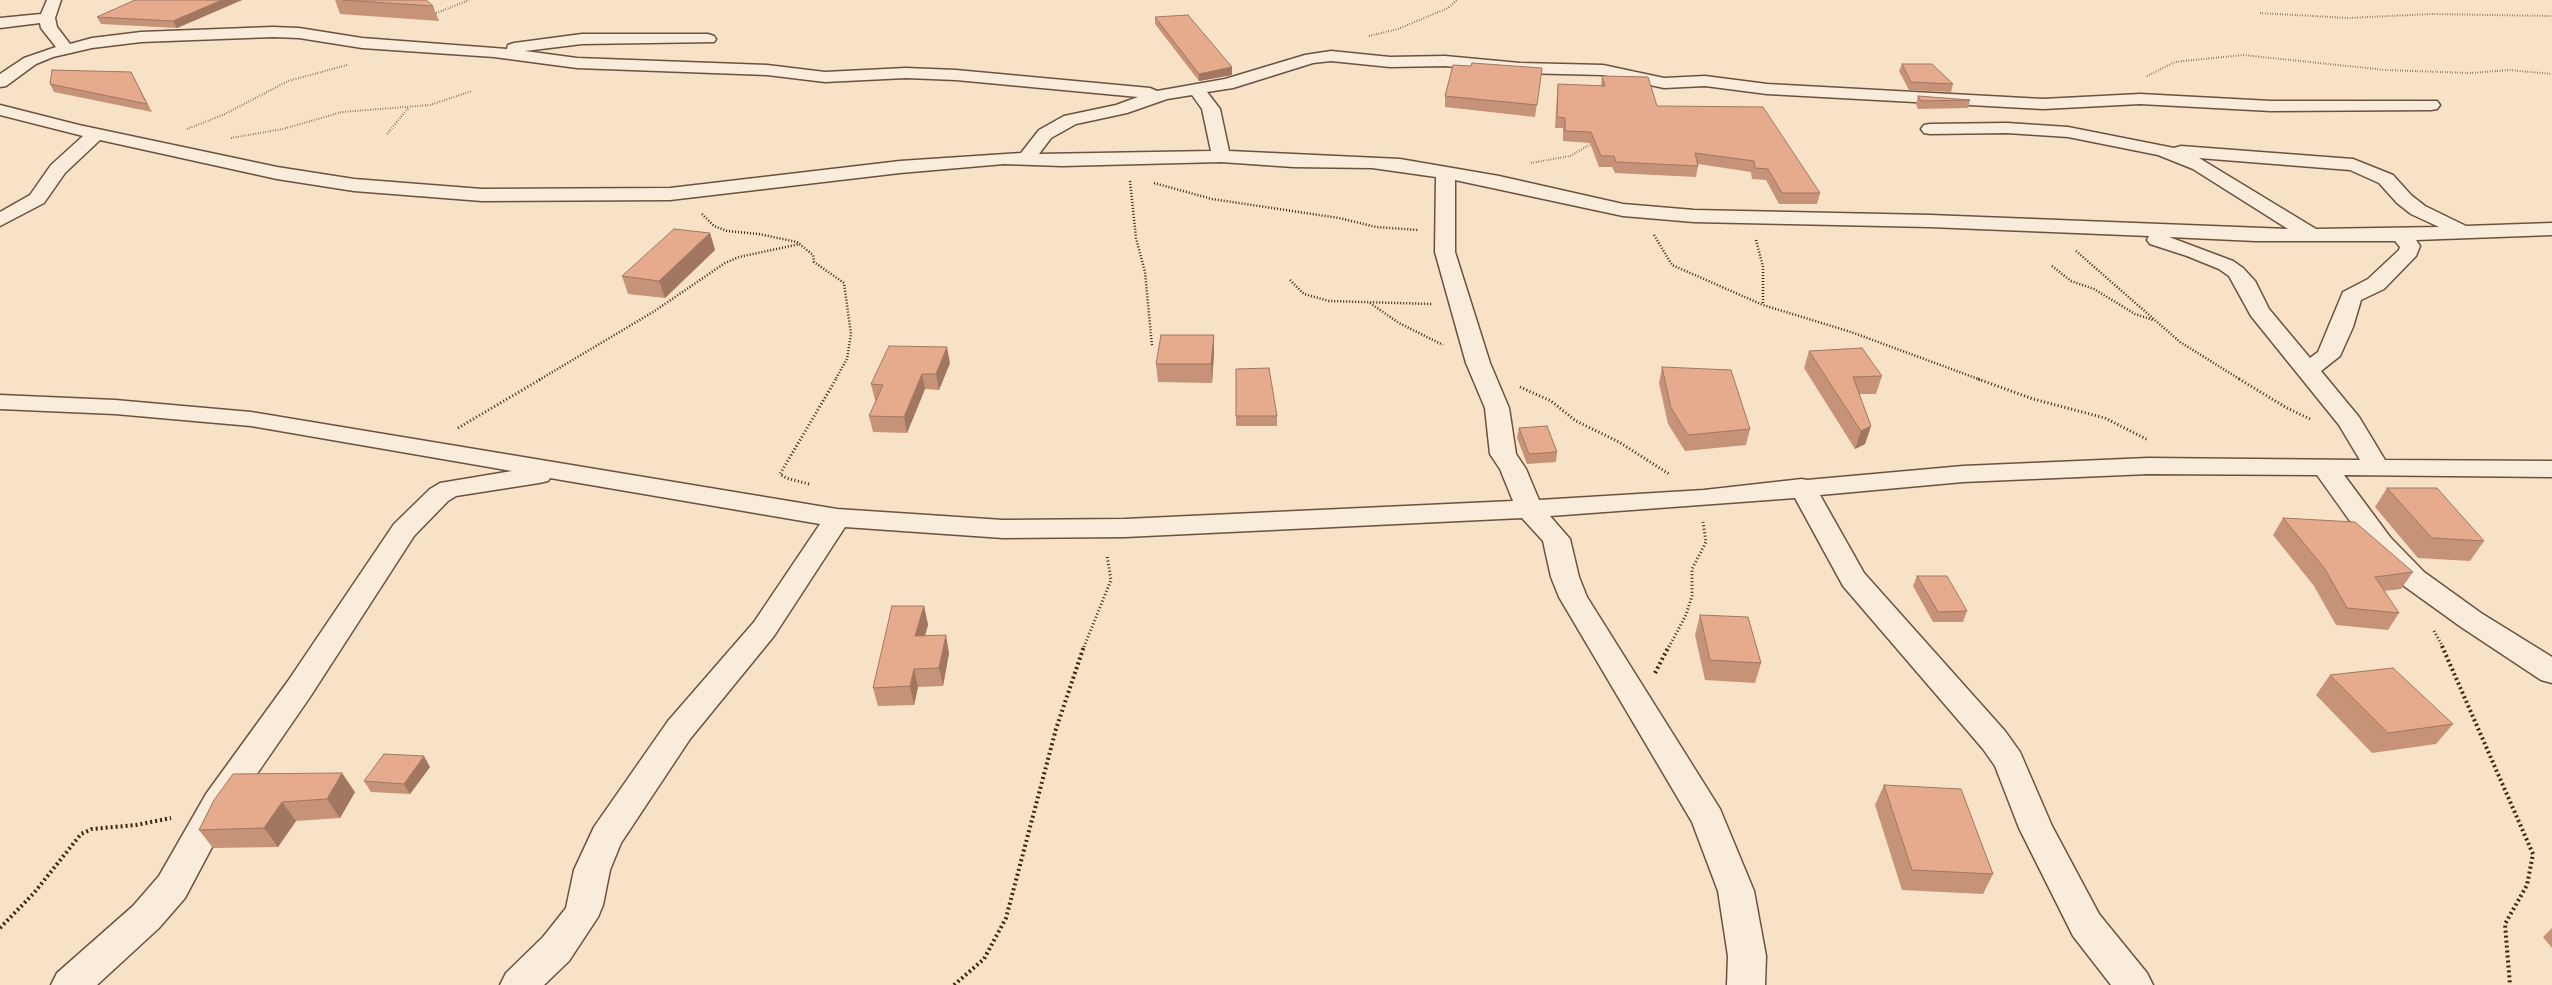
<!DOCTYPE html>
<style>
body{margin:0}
canvas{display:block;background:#f7e2c7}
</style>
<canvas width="2552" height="985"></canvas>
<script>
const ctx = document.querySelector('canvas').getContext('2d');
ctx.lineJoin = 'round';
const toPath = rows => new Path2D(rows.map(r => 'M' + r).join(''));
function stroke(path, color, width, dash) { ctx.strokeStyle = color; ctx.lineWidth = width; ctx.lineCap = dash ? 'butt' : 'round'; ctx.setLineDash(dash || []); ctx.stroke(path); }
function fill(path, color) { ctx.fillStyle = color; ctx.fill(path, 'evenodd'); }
const street = toPath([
 [47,0,61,0,55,18,57,27,70,44,92,38,141,32,273,27,299,28,362,38,507,49,508,45,514,43,582,34,708,34,714,36,716,39,714,42,582,44,525,51,577,58,767,65,825,72,906,68,956,70,1150,88,1157,91,1225,79,1305,55,1331,51,1390,57,1445,56,1520,63,1603,65,1664,78,1705,76,1767,84,2043,99,2140,94,2271,101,2437,101,2440,105,2437,109,2431,110,2271,111,2140,104,2043,109,1767,94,1705,86,1664,88,1603,75,1520,73,1445,66,1390,67,1331,61,1313,63,1233,88,1207,92,1220,109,1229,151,1400,159,1499,176,1623,204,1694,210,1930,215,2288,229,2193,169,2158,155,2068,137,2007,133,1930,134,1924,133,1921,129,1924,125,1930,124,2007,123,2068,127,2174,148,2181,146,2353,159,2393,175,2411,195,2425,206,2466,226,2552,223,2552,235,2416,240,2420,246,2416,256,2384,289,2361,300,2353,327,2340,356,2321,371,2359,417,2385,460,2552,461,2552,477,2344,475,2390,537,2424,572,2481,613,2552,657,2552,683,2541,680,2461,627,2404,586,2370,549,2317,475,2148,474,1963,482,1820,495,1864,573,2005,731,2020,752,2052,826,2099,914,2147,973,2153,985,2111,985,2073,936,2019,828,1995,766,1983,749,1843,586,1795,498,1550,516,1570,539,1579,577,1587,597,1720,809,1754,891,1766,956,1765,985,1727,985,1728,956,1718,891,1692,822,1559,597,1551,577,1543,541,1522,518,1125,537,1003,538,845,527,774,636,690,739,621,843,610,870,603,905,598,917,569,961,544,985,500,985,506,973,543,937,566,908,574,870,594,827,668,721,754,622,820,524,550,478,548,481,539,483,456,496,448,501,414,536,310,697,230,813,185,898,159,928,97,985,51,985,57,973,133,906,159,876,206,794,288,681,394,524,430,489,440,483,512,471,251,426,115,414,0,409,0,395,115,400,251,412,837,509,1003,520,1125,519,1513,501,1500,469,1490,454,1485,408,1466,363,1435,252,1436,177,1372,168,1293,167,1221,162,1062,166,1004,164,900,173,670,200,482,201,354,191,277,179,100,140,65,173,44,203,0,226,0,212,30,195,51,165,83,136,0,115,0,105,79,125,277,167,354,179,482,189,670,188,900,161,1021,153,1039,130,1064,116,1116,105,1138,97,956,80,906,78,825,82,767,75,577,68,494,57,362,48,299,38,273,37,141,42,92,48,53,57,36,64,6,86,0,87,0,74,24,58,56,47,41,28,40,23,0,28,0,18,41,14,47,0],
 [1192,95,1202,109,1211,151,1039,154,1051,138,1076,124,1127,113,1167,99,1192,95],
 [2199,158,2350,170,2379,183,2397,203,2411,214,2439,227,2316,229,2199,158],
 [1455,180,1623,216,1694,222,1930,227,2149,236,2147,240,2150,244,2187,256,2219,269,2229,276,2251,316,2339,425,2360,460,2148,458,1963,466,1807,480,1802,479,1704,490,1539,500,1526,469,1516,454,1509,408,1490,363,1455,252,1455,180],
 [2169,237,2256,241,2395,241,2400,247,2399,250,2368,279,2343,292,2318,352,2310,358,2269,309,2255,281,2243,268,2233,261,2169,237]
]);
stroke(street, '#6d513f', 3);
stroke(toPath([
 [2260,13,2348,18,2431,14,2552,16],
 [434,14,469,0],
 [1369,36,1398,29,1448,8,1457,0],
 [2147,76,2175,62,2243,55,2386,70,2470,73,2510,70,2552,74],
 [187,129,225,114,288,81,347,65],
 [387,134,409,107],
 [231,138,283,129,342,112,430,105,472,91],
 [1531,163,1570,156,1593,143]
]), '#3f2112', 2, [0.5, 2]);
stroke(toPath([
 [1130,181,1136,238,1145,272,1152,346],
 [1154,183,1212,199,1339,218,1376,227,1418,230],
 [702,214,714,226,727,231,759,234,797,242,813,255,814,262,844,283,851,334,847,359,835,380],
 [1654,235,1672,265,1763,305,1851,332,1981,380],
 [1756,240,1763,267,1763,305],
 [2076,251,2180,342,2241,380],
 [2052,266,2071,281,2094,289,2135,314,2153,320],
 [1290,280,1304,294,1329,301,1432,304],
 [1370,303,1399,323,1443,345],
 [539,380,653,312,725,263,739,257,800,244]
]), '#3f2112', 2.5, [1, 2]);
stroke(toPath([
 [1978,379,2033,399,2105,418,2148,440],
 [2239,379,2287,408,2310,419],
 [1520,387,1551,401,1576,421,1619,442,1669,474],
 [458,428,541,379],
 [809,484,786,478,780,474,836,379],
 [2434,631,2443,647],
 [1084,647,1111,580,1107,555],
 [1669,647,1686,615,1692,596,1692,569,1706,542,1703,522]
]), '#3f2112', 3, [1, 2.5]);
stroke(toPath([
 [2442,646,2533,854,2527,885,2505,924,2510,985],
 [1655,673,1669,646],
 [0,928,34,893,81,834,92,829,136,825,171,818],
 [954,985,984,959,1006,918,1056,729,1084,646]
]), '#3f2112', 4, [2, 3]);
fill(street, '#faecdb');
fill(toPath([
 [135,0,242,0,177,28,101,24,97,17],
 [335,0,426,0,433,6,439,21,340,14],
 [1155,17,1232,67,1232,75,1199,81,1155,24],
 [1902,64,1953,84,1951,92,1909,90,1899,71],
 [1471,66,1542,68,1535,117,1445,107,1445,96],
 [131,72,152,112,54,92,50,84],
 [1602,76,1657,106,1820,193,1817,204,1779,204,1766,180,1752,179,1751,172,1698,164,1698,166,1696,177,1615,173,1612,167,1599,167,1590,143,1563,141,1563,128,1555,128,1557,94,1558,84,1601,86],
 [1918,96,1970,100,1968,108,1918,109,1916,104],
 [710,233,715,250,665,298,628,294,622,276],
 [1214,335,1214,353,1212,383,1158,382,1156,364],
 [1809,351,1882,376,1876,394,1859,394,1871,426,1865,444,1855,449,1804,368],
 [950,363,939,390,925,389,907,433,873,432,869,416,876,400,875,400,871,384],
 [1662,367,1750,429,1746,445,1685,451,1668,424,1659,383],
 [1236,369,1277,416,1277,426,1236,426],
 [1519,428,1557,452,1556,462,1527,464,1517,438],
 [2387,488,2484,541,2470,561,2418,558,2375,507],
 [2283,518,2413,572,2401,589,2384,591,2399,613,2388,630,2336,625,2314,586,2273,535],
 [1917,576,1967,611,1963,622,1933,622,1913,586],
 [924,606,928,625,925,636,949,653,943,686,918,687,914,705,878,706,873,688],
 [1700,615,1761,663,1755,683,1705,680,1695,635],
 [2330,675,2453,724,2436,744,2372,753,2316,695],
 [430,767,410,794,371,792,364,781],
 [1884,785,1993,874,1983,894,1902,890,1875,805],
 [355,792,340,818,296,821,278,847,213,848,199,830,214,800],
 [2552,928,2552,948,2543,937]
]), '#c69278');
fill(toPath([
 [222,0,242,0,177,28,173,21],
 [1232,67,1232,75,1199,81,1199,74],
 [710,233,715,250,665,298,659,281],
 [1214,335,1214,353,1212,383,1211,364],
 [947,347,950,363,939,390,936,374],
 [922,374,925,389,907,433,904,417],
 [1871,426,1865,444,1855,449,1861,431],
 [924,606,928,625,919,655,915,636],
 [946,635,949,653,943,686,939,668],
 [914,669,918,687,914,705,910,686],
 [424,756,430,767,410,794,404,784],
 [342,773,355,792,340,818,327,799],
 [282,802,296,821,278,847,264,828]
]), '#a17762');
const building = toPath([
 [135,0,222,0,173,21,97,17,135,0],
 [343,0,426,0,433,6,343,0],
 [1188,15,1232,67,1199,74,1155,17,1188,15],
 [1472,63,1542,68,1537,105,1445,96,1453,65,1471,66,1472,63],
 [1902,64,1932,64,1953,84,1911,82,1902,64],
 [52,70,131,72,147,104,50,84,52,70],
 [1602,76,1648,77,1657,106,1763,107,1820,193,1782,193,1768,169,1755,168,1754,161,1695,153,1698,166,1616,162,1614,156,1601,156,1591,132,1565,131,1565,118,1557,117,1558,84,1605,86,1602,76],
 [1918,96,1970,100,1921,101,1918,96],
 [674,229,710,233,659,281,622,276,674,229],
 [1161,335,1214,335,1211,364,1156,364,1161,335],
 [889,346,947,347,936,374,922,374,904,417,869,416,883,385,871,384,889,346],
 [1862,348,1882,376,1853,377,1871,426,1861,431,1809,351,1862,348],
 [1662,367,1731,370,1750,429,1688,435,1671,408,1662,367],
 [1269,368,1277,416,1236,416,1236,369,1269,368],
 [1547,426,1557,452,1529,454,1519,428,1547,426],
 [2387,488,2437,488,2484,541,2432,538,2387,488],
 [2283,518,2355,522,2413,572,2375,577,2399,613,2347,608,2325,569,2283,518],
 [1917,576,1947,576,1967,611,1938,612,1917,576],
 [892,606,924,606,915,636,946,635,939,668,914,669,910,686,873,688,892,606],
 [1700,615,1748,617,1761,663,1710,660,1700,615],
 [2393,668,2453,724,2388,733,2330,675,2393,668],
 [384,754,424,756,404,784,364,781,384,754],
 [342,773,327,799,282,802,264,828,199,830,214,800,233,774,342,773],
 [1884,785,1961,789,1993,874,1912,870,1884,785]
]);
fill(building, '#e6aa8c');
stroke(building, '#a17762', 1);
</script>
